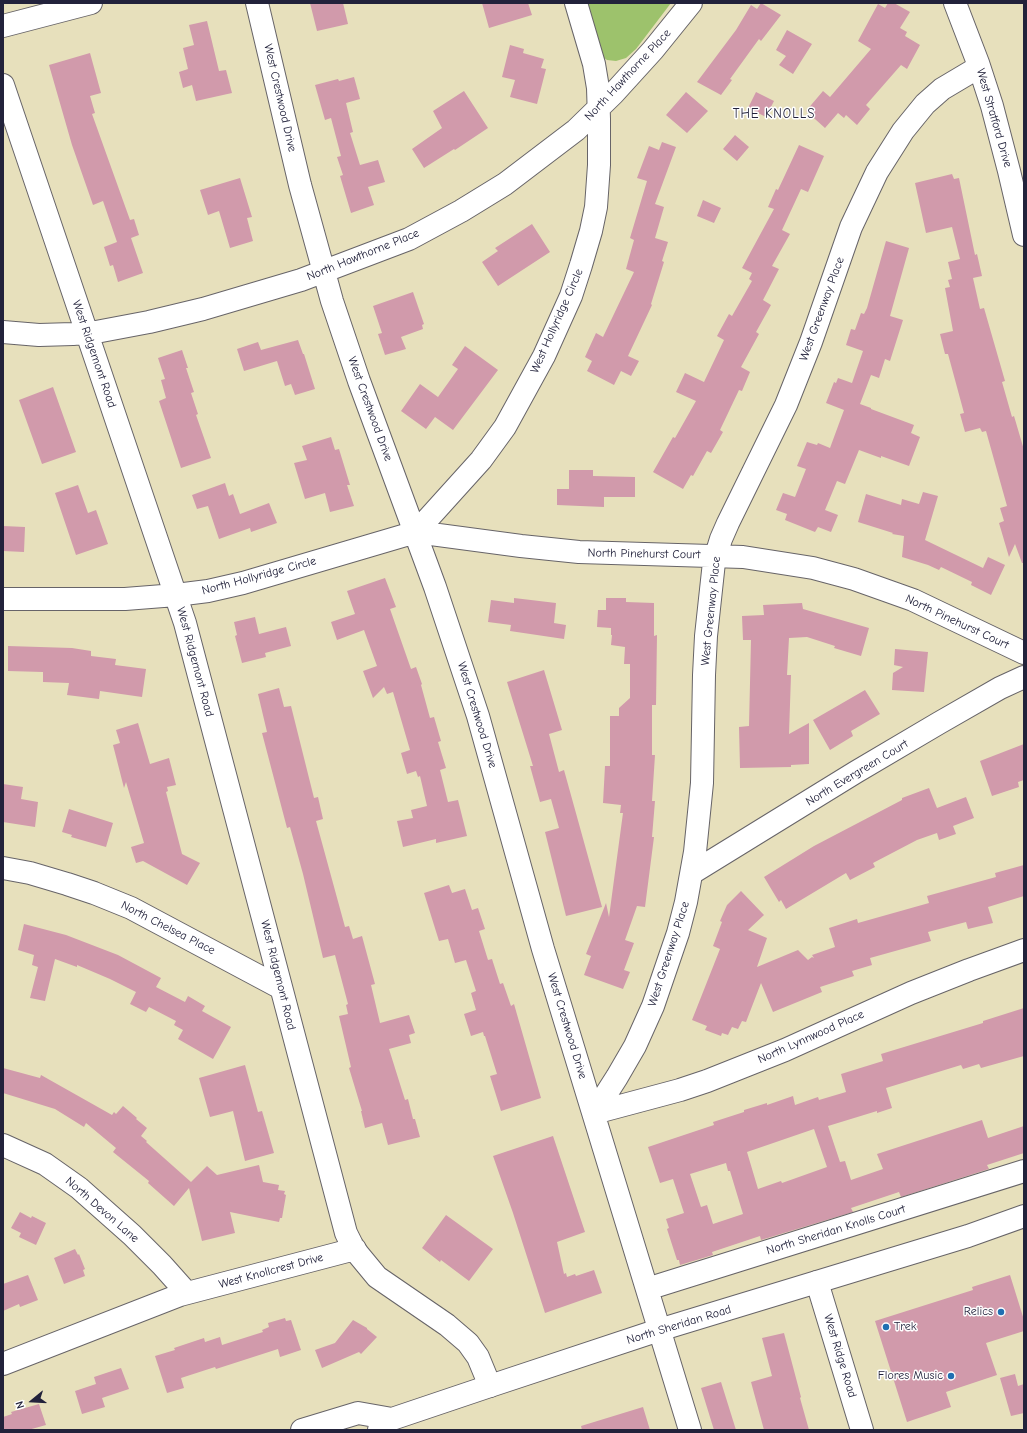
<!DOCTYPE html>
<style>
body{margin:0}
#map{position:relative;width:1027px;height:1433px;overflow:hidden;background:#e7e0bc;font-family:"Comic Neue",sans-serif}
canvas{display:block}
.frame{position:absolute;inset:0;border:4px solid #22223b;pointer-events:none}
.north{position:absolute;left:12px;top:1381px;width:40px;height:40px;-webkit-text-stroke:3px #fff;paint-order:stroke;rotate:252deg;font-size:11px;font-weight:700;line-height:16px;text-align:center;color:#22223b}
.north::after{content:'';display:block;margin:auto;width:14px;height:18px;background:#22223b;clip-path:polygon(50% 0,100% 100%,50% 72%,0 100%)}
</style>
<div id="map">
<canvas width="1027" height="1433"></canvas>
<div class="frame"></div>
<div class="north">N</div>
</div>
<script>
const ctx = document.querySelector('canvas').getContext('2d');
ctx.lineJoin = 'round';
function fill(path, color) { ctx.fillStyle = color; ctx.fill(path, 'evenodd'); }
const toPath = rows => new Path2D(rows.map(r => 'M' + r).join(''));
function stroke(path, color, width, dash) { ctx.strokeStyle = color; ctx.lineWidth = width; ctx.lineCap = dash ? 'butt' : 'round'; ctx.setLineDash(dash || []); ctx.stroke(path); }
function write(font, color, halo, rows, align = 'center') {
  ctx.font = font + ' "Comic Neue",sans-serif'; ctx.lineWidth = 3; ctx.setLineDash([]); ctx.textBaseline = 'middle'; ctx.strokeStyle = halo; ctx.fillStyle = color; for (const [text, x, y, turn = 0] of rows) {
    ctx.save(); ctx.translate(x, y); ctx.rotate((+turn || 0) * Math.PI / 180); ctx.textAlign = isNaN(turn) ? turn : align; if (halo) ctx.strokeText(text, 0, 0); ctx.fillText(text, 0, 0); ctx.restore();
  }
}
fill(toPath([
 [585,3,671,3,636,49,626,58,616,61,607,60,600,55]
]), '#9dc26c');
fill(toPath([
 [310,3,343,3,348,24,317,31],
 [482,3,528,3,532,15,489,28],
 [761,3,781,15,761,41,759,39,730,79,732,80,721,95,697,82,736,30,751,5,757,9],
 [888,3,894,3,910,12,900,28,907,32,905,36,920,45,907,69,901,65,866,105,870,109,857,125,846,115,844,118,838,113,825,128,806,111,823,91,830,97,871,49,858,41,878,4,885,8],
 [207,21,219,71,226,70,232,93,196,101,192,85,183,88,179,72,188,69,183,48,194,45,189,25],
 [787,30,812,44,793,74,779,65,786,56,776,50],
 [510,45,524,49,523,53,544,59,541,68,546,69,537,104,510,97,515,80,502,77],
 [90,53,101,93,90,96,95,113,92,114,130,220,134,219,139,235,131,238,143,273,118,282,113,265,110,266,104,247,117,242,103,201,93,205,72,145,49,65],
 [354,77,360,99,346,103,353,132,350,133,360,165,378,160,385,182,368,187,374,205,351,213,340,176,343,175,337,157,341,156,331,118,325,120,315,85,338,79,339,81],
 [464,91,488,128,455,150,454,149,424,168,412,149,442,128,433,111],
 [686,92,708,111,687,133,666,115],
 [756,92,774,101,766,117,748,108],
 [735,135,749,147,737,161,723,149],
 [662,142,676,147,655,204,664,207,655,238,668,242,662,261,664,262,651,304,652,305,628,356,639,361,631,376,621,371,614,385,587,371,592,361,585,357,596,333,603,337,634,272,626,269,634,240,630,238,647,181,637,178,649,146,659,150],
 [799,145,824,156,808,192,801,189,782,230,790,234,772,266,779,269,763,300,771,305,756,332,759,334,741,367,750,372,742,391,739,390,720,430,723,432,711,453,707,451,693,476,691,475,683,489,653,472,673,437,675,438,696,401,676,392,685,373,704,382,724,340,717,336,729,314,732,316,752,281,749,279,752,273,742,268,774,209,768,207,776,189,778,190],
 [952,174,954,179,959,178,975,255,977,254,982,276,973,278,980,309,984,308,1005,381,1002,382,1012,417,1014,416,1024,450,1024,563,1022,563,1015,544,1009,557,999,523,1004,521,1000,508,1007,506,986,431,982,432,980,428,965,432,960,414,964,413,948,354,945,354,940,334,953,331,945,288,950,287,948,280,952,279,948,262,960,259,952,227,926,233,915,183],
 [240,178,252,217,247,218,253,241,230,248,219,211,208,215,200,190],
 [703,200,721,208,714,223,697,216],
 [532,224,550,252,498,286,482,262,498,251,495,248],
 [886,241,909,248,890,316,903,320,890,361,885,359,879,378,871,375,860,404,871,408,871,409,914,425,911,433,920,437,909,466,881,456,881,458,859,450,845,484,837,481,825,510,838,515,831,532,818,527,815,532,785,520,787,514,776,510,783,493,795,497,806,469,797,466,807,442,817,445,818,443,830,448,844,410,826,403,834,382,836,383,838,378,852,383,863,351,846,345,851,329,855,330,861,313,864,314,867,308],
 [413,292,424,324,422,325,423,329,401,337,406,349,385,355,378,334,382,333,373,306],
 [298,340,303,354,304,354,315,389,295,395,291,384,285,386,277,361,244,371,237,349,258,342,261,350],
 [465,346,498,370,453,430,435,417,426,429,401,411,420,384,438,397,458,369,452,365],
 [182,350,188,368,186,368,194,392,191,393,198,414,196,415,211,458,181,468,159,401,166,398,161,380,165,379,158,358],
 [53,387,76,452,42,464,19,400],
 [331,437,335,450,339,449,350,485,347,485,354,506,330,512,325,493,305,499,294,463,307,460,302,446],
 [569,470,593,470,593,476,635,477,635,497,604,497,604,507,557,505,557,489,569,489],
 [225,483,229,496,233,494,240,514,269,503,277,523,251,532,250,528,219,539,208,506,197,509,192,495],
 [78,485,88,513,96,510,108,544,76,555,55,493],
 [923,492,938,496,925,540,983,568,988,557,1005,565,991,595,971,585,972,582,941,567,939,570,928,565,902,557,904,536,892,534,893,533,858,522,866,494,901,505,902,499,919,504],
 [3,526,25,527,24,552,3,551],
 [385,578,396,607,390,609,411,669,416,667,422,684,421,685,430,718,434,717,441,741,438,742,446,768,440,770,448,802,458,800,467,836,436,843,436,839,403,847,397,821,413,818,411,810,427,806,420,776,418,777,416,771,407,774,401,753,410,750,393,692,387,694,384,687,373,698,363,671,377,666,364,630,337,640,331,622,355,614,347,591],
 [514,598,556,603,554,623,566,625,564,639,510,631,511,625,488,622,491,600,514,603],
 [606,598,626,598,626,602,654,603,654,636,657,635,656,705,652,705,652,755,655,755,652,801,655,801,652,837,654,837,645,907,637,906,625,940,634,943,624,970,630,972,623,989,584,975,591,956,586,954,606,903,609,917,623,813,620,813,621,805,603,803,605,766,610,766,610,716,619,716,619,708,630,698,630,664,624,664,625,647,611,645,612,635,625,635,611,635,611,628,597,627,598,610,606,610],
 [802,603,803,609,869,628,861,656,834,648,835,646,807,637,789,638,787,675,791,675,789,734,809,723,809,764,791,765,791,767,740,768,739,727,749,726,751,640,743,640,742,616,764,615,763,605],
 [255,617,259,634,286,627,291,646,265,653,266,657,242,663,235,636,237,635,234,622],
 [8,646,72,648,91,651,91,656,116,659,115,665,146,669,142,697,100,691,99,699,67,695,69,683,43,682,43,672,8,671],
 [895,649,928,652,924,692,892,690,893,673,903,667,894,665],
 [544,670,562,730,549,734,559,772,564,770,602,907,566,916,545,832,559,828,551,799,540,802,530,766,533,766,507,682],
 [279,688,284,707,291,706,314,798,318,797,323,819,316,821,345,927,349,926,353,939,362,936,375,984,371,985,380,1023,409,1015,415,1033,409,1035,411,1043,389,1049,405,1100,408,1099,413,1119,415,1119,420,1137,388,1145,382,1123,365,1128,361,1111,362,1111,349,1068,351,1067,339,1016,348,1014,346,1005,348,1004,335,955,323,958,303,874,290,827,287,828,262,733,267,732,258,694],
 [865,690,880,714,851,731,853,736,830,750,813,720],
 [138,723,150,764,169,758,176,785,167,787,168,791,166,792,182,854,200,863,187,885,143,861,136,863,131,847,144,843,126,782,124,788,113,745,120,743,116,730],
 [1024,744,1024,780,1018,782,1019,787,992,796,980,761],
 [3,784,23,787,21,799,38,802,35,827,3,822],
 [929,788,937,808,966,797,974,818,953,826,956,834,939,840,937,833,917,840,873,863,875,867,850,880,846,873,786,909,781,900,779,902,764,877,814,846,902,800,902,798],
 [69,809,113,823,106,847,71,837,72,835,62,832],
 [1024,865,1024,896,988,907,993,923,968,929,966,922,928,932,931,941,870,958,872,965,852,971,854,976,820,987,822,992,773,1012,761,983,746,1022,742,1021,738,1029,732,1027,728,1035,722,1033,721,1036,705,1030,707,1026,692,1020,720,949,713,946,722,922,720,921,727,905,741,891,764,915,748,930,767,938,757,967,798,950,808,960,812,957,814,958,812,955,835,947,829,928,857,919,858,923,929,903,927,896,996,877,995,873],
 [449,885,452,893,465,889,472,910,478,908,485,929,479,931,488,960,492,959,500,984,503,983,511,1006,514,1004,541,1098,501,1111,490,1076,497,1074,485,1036,484,1036,483,1032,471,1036,464,1014,476,1010,471,993,476,991,466,960,455,963,448,939,439,941,424,893],
 [24,924,66,935,118,955,161,978,156,987,185,1002,188,996,205,1006,202,1011,231,1027,213,1059,178,1039,183,1030,174,1025,176,1021,149,1007,146,1012,130,1004,136,992,110,979,77,965,77,967,55,959,45,1001,30,998,38,967,32,965,34,955,18,950],
 [1024,1008,1024,1056,981,1068,979,1064,963,1069,961,1065,886,1088,892,1108,877,1113,877,1111,828,1126,840,1162,845,1161,851,1180,883,1169,877,1154,982,1120,988,1138,1024,1126,1024,1153,987,1165,989,1169,901,1197,899,1192,851,1208,853,1212,761,1240,760,1236,712,1252,713,1255,680,1265,679,1260,677,1260,667,1229,669,1228,666,1219,684,1213,673,1179,660,1183,648,1147,714,1125,713,1122,744,1112,744,1110,767,1103,767,1105,793,1096,795,1105,818,1097,819,1100,846,1092,841,1074,883,1061,881,1054,983,1023,983,1021],
 [814,1129,827,1167,782,1183,781,1181,758,1189,747,1152],
 [726,1163,728,1171,730,1171,743,1214,713,1224,707,1205,701,1207,690,1174],
 [245,1065,258,1112,262,1111,274,1153,245,1161,233,1111,210,1117,199,1078],
 [3,1068,40,1078,41,1075,112,1115,114,1112,116,1114,123,1106,137,1118,136,1119,147,1128,141,1136,147,1141,146,1142,191,1182,207,1166,217,1175,259,1165,263,1182,279,1185,278,1190,285,1191,284,1194,286,1195,282,1218,280,1218,279,1222,230,1212,235,1233,202,1241,189,1188,174,1206,148,1183,149,1181,113,1152,116,1148,86,1123,84,1127,55,1109,3,1093],
 [553,1136,585,1232,557,1242,564,1274,566,1273,567,1277,575,1274,576,1276,594,1270,602,1293,545,1313,513,1213,493,1156],
 [20,1212,31,1218,32,1216,46,1223,36,1245,19,1237,21,1233,11,1228],
 [446,1215,493,1249,469,1281,441,1260,440,1262,422,1248],
 [75,1249,78,1255,79,1254,85,1269,83,1270,85,1276,64,1284,54,1258],
 [28,1275,38,1300,20,1307,19,1304,3,1311,3,1284],
 [1010,1275,1024,1320,1024,1331,986,1343,997,1375,946,1392,951,1407,907,1422,875,1321,973,1290,972,1287],
 [285,1318,286,1321,291,1320,301,1350,280,1357,278,1349,216,1369,215,1367,181,1378,184,1388,167,1393,155,1356,175,1350,174,1348,204,1338,205,1342,220,1337,222,1345,263,1332,262,1330,269,1327,268,1323],
 [353,1320,367,1328,367,1329,377,1337,361,1354,359,1352,322,1368,315,1350,335,1343],
 [784,1333,801,1397,800,1398,809,1430,764,1430,751,1382,772,1376,762,1338],
 [121,1368,129,1389,102,1398,105,1407,82,1414,75,1391,96,1384,94,1377],
 [1015,1374,1018,1386,1024,1384,1024,1413,1011,1416,1000,1378],
 [721,1382,736,1430,714,1430,701,1388],
 [39,1404,46,1425,28,1430,3,1430,3,1417,12,1414,11,1412],
 [643,1407,650,1430,582,1430,581,1426]
]), '#d19aab');
const minor = toPath([
 [257,3,300,185,332,301,359,381,435,587,478,716,543,949,690,1430],
 [955,3,978,63,992,106,1009,171,1024,235],
 [3,26,91,3],
 [3,85,185,623,346,1233,352,1245,358,1254,377,1277,447,1325,468,1343,478,1357,490,1386],
 [3,332,39,335,73,334,96,332,149,322,203,309,301,280,409,239,461,211,505,184,576,130,613,94,653,50,691,3],
 [416,532,481,460,505,427,544,356,571,296,581,265,591,231,596,207,599,165,599,119,598,88,594,64,576,3],
 [3,599,125,599,176,595,208,591,243,583,416,532,521,546,579,552,743,557,813,568,854,579,913,600,1024,653],
 [3,868,30,873,67,884,94,893,131,908,281,988],
 [692,873,856,772,939,723,1000,688,1024,677],
 [594,1113,617,1077,635,1046,653,1006,678,933,686,902,695,852,702,783,704,675,706,636,714,562,721,539,728,523,786,405,811,342,851,227,877,172,903,131,925,104,942,89,979,67],
 [594,1113,680,1090,707,1081,785,1050,911,993,969,970,1024,950],
 [3,1145,45,1164,79,1188,132,1235,162,1265,187,1293],
 [817,1282,862,1430],
 [647,1289,1024,1171],
 [3,1364,180,1295,355,1249]
]);
const major = toPath([
 [302,1430,358,1413,392,1419],
 [379,1430,392,1419,487,1387,659,1330,968,1236,1024,1216]
]);
stroke(minor, '#676468', 24);
stroke(major, '#676468', 24);
stroke(minor, '#fff', 22);
stroke(major, '#fff', 22);
for (const [x, y, r, color] of [
 [1001,1312,4,"#1f6fb2"],
 [886,1327,4,"#1f6fb2"],
 [951,1376,4,"#1f6fb2"]
]) { const dot = new Path2D(); dot.arc(x, y, r, 0, 2 * Math.PI); ctx.fillStyle = color; ctx.fill(dot); stroke(dot, '#fff', 1.5); }
write('12px', '#22223b', '#fff', [
 ["North Hawthorne Place",628,75,-47],
 ["West Crestwood Drive",280,98,77],
 ["West Stratford Drive",994,118,74],
 ["North Hawthorne Place",363,255,-22],
 ["West Greenway Place",822,309,-70],
 ["West Hollyridge Circle",557,321,-66],
 ["West Ridgemont Road",94,354,71],
 ["West Crestwood Drive",370,409,70],
 ["North Pinehurst Court",644,554,1],
 ["North Hollyridge Circle",259,576,-15],
 ["West Greenway Place",711,611,-84],
 ["North Pinehurst Court",957,622,25],
 ["West Ridgemont Road",195,662,75],
 ["West Crestwood Drive",477,715,73],
 ["North Evergreen Court",857,773,-31],
 ["North Chelsea Place",168,928,27],
 ["West Greenway Place",669,954,-72],
 ["West Ridgemont Road",278,975,76],
 ["West Crestwood Drive",567,1026,73],
 ["North Lynnwood Place",811,1037,-24],
 ["North Devon Lane",102,1210,41],
 ["North Sheridan Knolls Court",836,1230,-17],
 ["West Knollcrest Drive",271,1271,-15],
 ["North Sheridan Road",679,1325,-17],
 ["West Ridge Road",840,1356,73]
]);
write('12px', '#22223b', '#fff', [
 ["Relics",993,1312],
 ["Trek",894,1327,"left"],
 ["Flores Music",943,1376]
], 'right');
ctx.letterSpacing = '1px';
write('13px', '#22223b', '#fff', [
 ["THE KNOLLS",774,114]
]);
ctx.letterSpacing = '0px';
</script>
